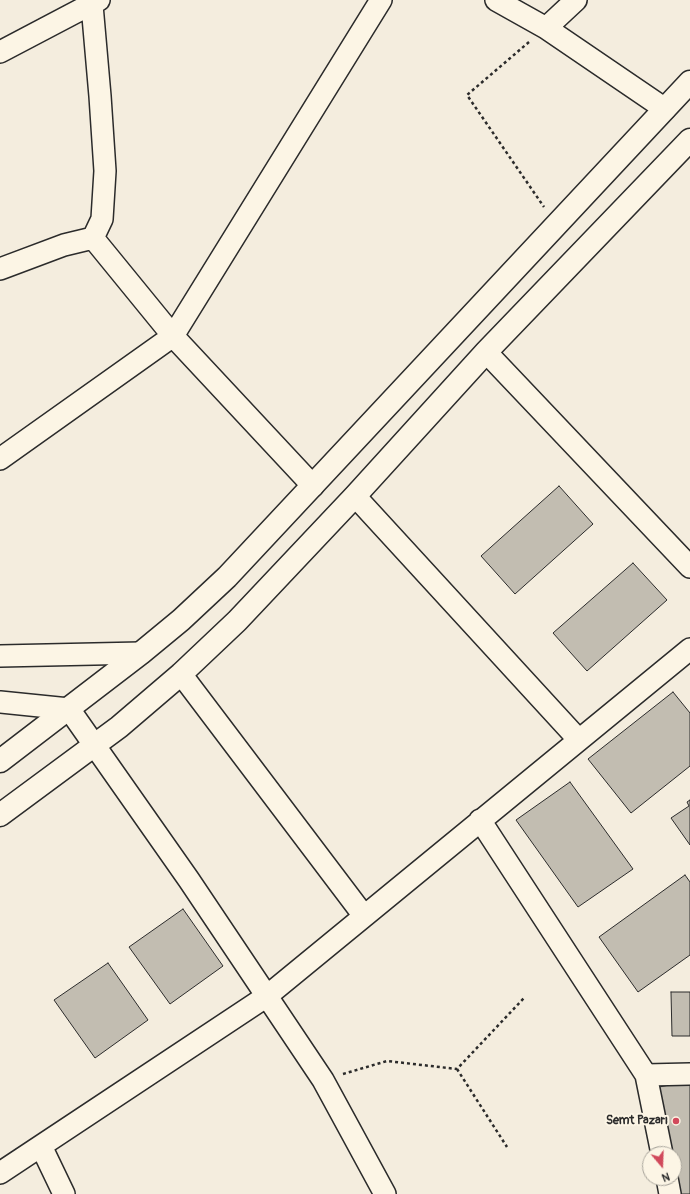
<!DOCTYPE html>
<meta charset="utf-8">
<style>
body{margin:0}
#map{position:relative;width:690px;height:1194px;overflow:hidden;background:#f4edde;font-family:Pangolin,sans-serif}
canvas{display:block}
.north{position:absolute;left:642px;top:1146px;width:40px;height:40px;box-sizing:border-box;background:#fcf5e5;border:1px solid #a8a49b;border-radius:50%;rotate:161deg;font-size:11px;font-weight:700;line-height:16px;text-align:center;color:#2b2b2b}
.north::after{content:'';display:block;margin:auto;width:14px;height:18px;background:#d1495b;clip-path:polygon(50% 0,100% 100%,50% 72%,0 100%)}
</style>
<div id="map">
<canvas width="690" height="1194"></canvas>
<div class="north">N</div>
</div>
<script>
const ctx = document.querySelector('canvas').getContext('2d');
ctx.lineJoin = 'round';
function fill(path, color) { ctx.fillStyle = color; ctx.fill(path, 'evenodd'); }
const toPath = rows => new Path2D(rows.map(r => 'M' + r).join(''));
function stroke(path, color, width, dash) { ctx.strokeStyle = color; ctx.lineWidth = width; ctx.lineCap = dash ? 'butt' : 'round'; ctx.setLineDash(dash || []); ctx.stroke(path); }
function write(font, color, halo, rows, align = 'center') {
  ctx.font = font + ' Pangolin,sans-serif'; ctx.lineWidth = 4; ctx.setLineDash([]); ctx.textBaseline = 'middle'; ctx.strokeStyle = halo; ctx.fillStyle = color; for (const [text, x, y, turn = 0] of rows) {
    ctx.save(); ctx.translate(x, y); ctx.rotate((+turn || 0) * Math.PI / 180); ctx.textAlign = isNaN(turn) ? turn : align; if (halo) ctx.strokeText(text, 0, 0); ctx.fillText(text, 0, 0); ctx.restore();
  }
}
const building = toPath([
 [559,486,593,524,515,594,481,556,559,486],
 [633,563,667,600,587,671,553,633,633,563],
 [673,692,690,713,690,766,631,813,588,759,673,692],
 [570,782,633,869,578,907,516,820,570,782],
 [690,800,690,845,671,818,689,806,687,802,690,800],
 [685,875,690,882,690,955,638,992,599,937,685,875],
 [183,909,223,966,170,1004,129,947,183,909],
 [108,963,148,1020,95,1058,54,1000,108,963],
 [671,992,690,992,690,1036,672,1036,671,992],
 [690,1081,690,1194,676,1194,674,1154,668,1154,654,1088,690,1081]
]);
fill(building, '#c2bdb1');
stroke(building, '#2b2b2b', 1);
const minor = toPath([
 [496,0,546,28,665,109],
 [546,28,576,0],
 [0,52,99,0],
 [93,238,173,336,313,486],
 [0,269,64,245,93,238,102,219,105,171,100,96,92,5],
 [486,352,690,567],
 [0,459,173,336,381,0],
 [355,496,578,739],
 [0,656,141,653],
 [181,674,364,916],
 [0,702,69,709,189,880,323,1080,385,1194],
 [480,820,646,1075,662,1154],
 [646,1075,690,1074],
 [41,1146,64,1194],
 [0,1173,267,996,690,649],
 [667,1178,670,1194]
]);
const major = toPath([
 [0,761,141,653,181,620,227,577,690,82],
 [0,815,119,727,181,674,237,621,355,496,486,352,690,140]
]);
stroke(minor, '#2b2b2b', 24);
stroke(major, '#2b2b2b', 25);
stroke(toPath([
 [529,42,467,95,544,207],
 [457,1069,507,1147],
 [343,1074,387,1061,457,1069,524,998]
]), '#2b2b2b', 2.5, [3, 3]);
stroke(minor, '#fcf5e5', 21);
stroke(major, '#fcf5e5', 22);
for (const [x, y, r, color] of [
 [676,1121,4,"#d1495b"]
]) { const dot = new Path2D(); dot.arc(x, y, r, 0, 2 * Math.PI); ctx.fillStyle = color; ctx.fill(dot); stroke(dot, '#fcf5e5', 1.5); }
write('bold 12px', '#2b2b2b', '#fcf5e5', [
 ["Semt Pazarı",668,1121]
], 'right');
</script>
